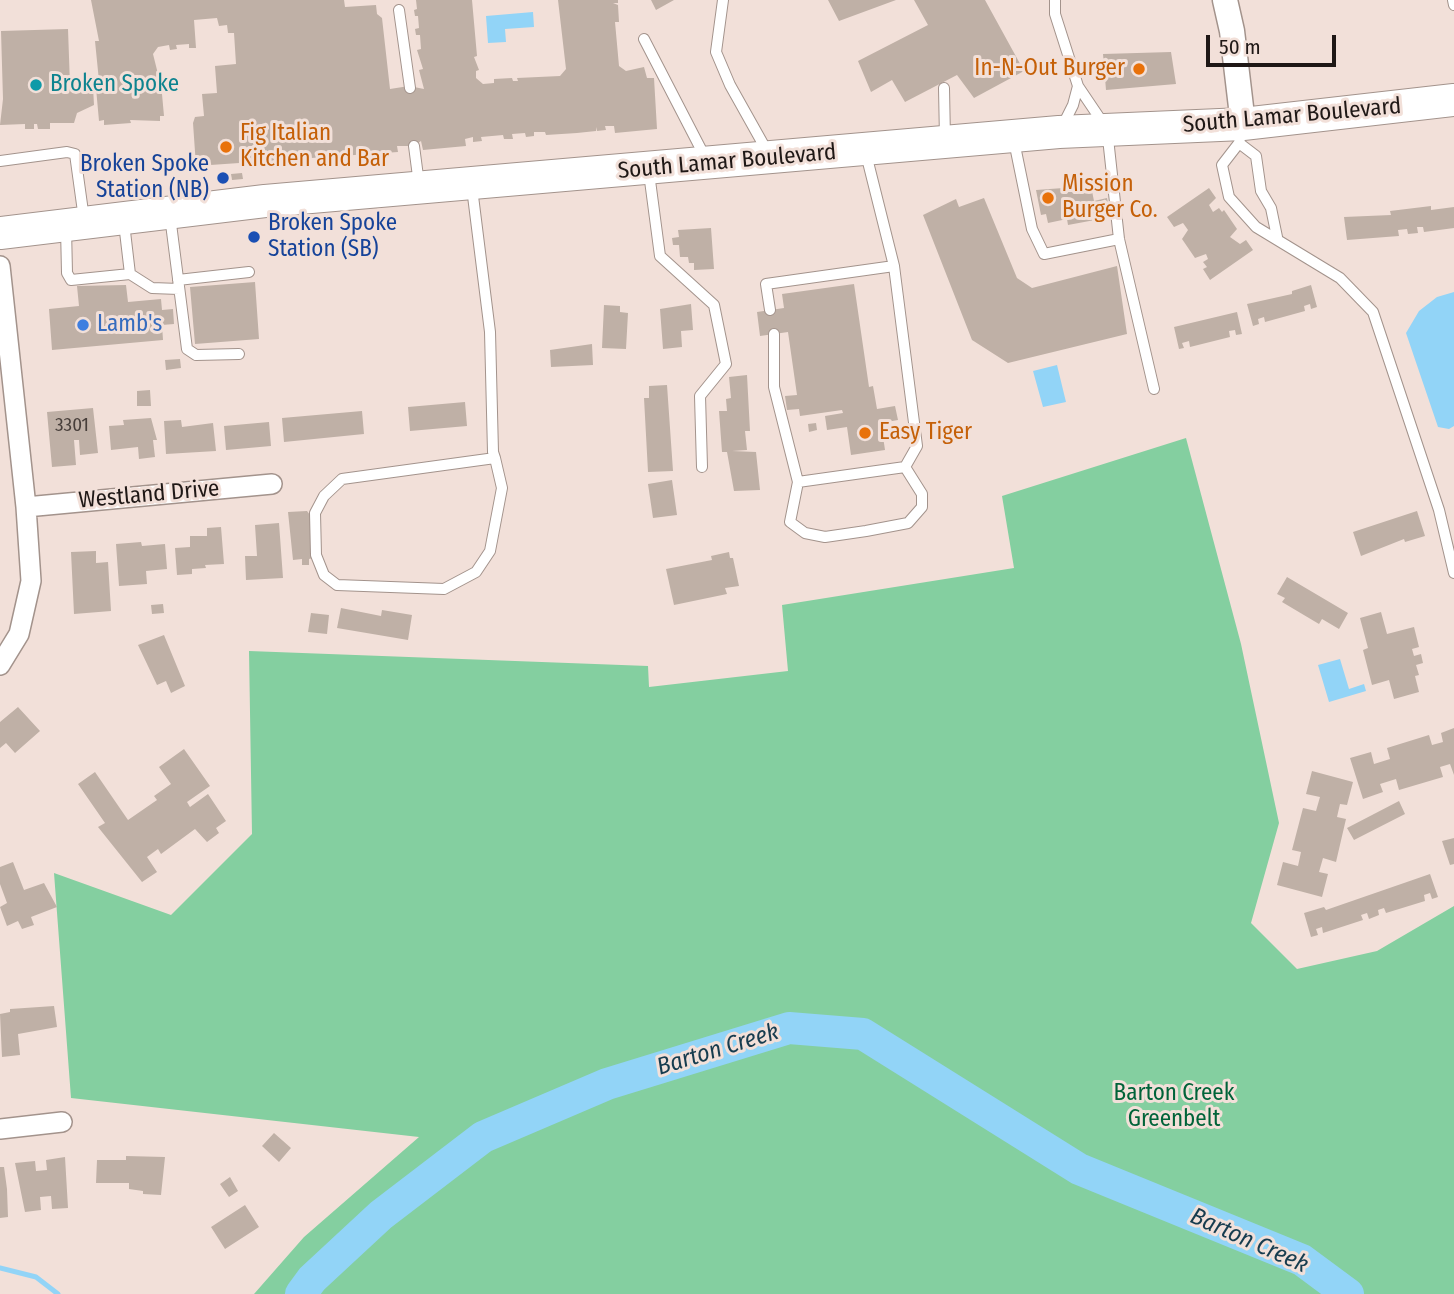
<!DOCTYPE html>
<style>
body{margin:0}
#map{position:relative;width:1454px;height:1294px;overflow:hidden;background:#f2e0d9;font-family:"Fira Sans Condensed",sans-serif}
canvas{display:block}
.scale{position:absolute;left:1206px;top:35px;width:130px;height:32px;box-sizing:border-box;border:4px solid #1f1816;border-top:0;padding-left:9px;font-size:21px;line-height:24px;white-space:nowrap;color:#1f1816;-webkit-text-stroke:5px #f2e0d9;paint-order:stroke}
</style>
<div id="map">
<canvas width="1454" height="1294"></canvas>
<div class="scale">50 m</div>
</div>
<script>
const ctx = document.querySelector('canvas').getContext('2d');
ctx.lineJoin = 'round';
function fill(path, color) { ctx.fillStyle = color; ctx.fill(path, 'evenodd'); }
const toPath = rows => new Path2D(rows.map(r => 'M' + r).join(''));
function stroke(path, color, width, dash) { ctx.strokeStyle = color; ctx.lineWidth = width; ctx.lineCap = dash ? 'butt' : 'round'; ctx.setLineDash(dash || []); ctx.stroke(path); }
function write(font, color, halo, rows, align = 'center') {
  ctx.font = font + ' "Fira Sans Condensed",sans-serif'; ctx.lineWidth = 6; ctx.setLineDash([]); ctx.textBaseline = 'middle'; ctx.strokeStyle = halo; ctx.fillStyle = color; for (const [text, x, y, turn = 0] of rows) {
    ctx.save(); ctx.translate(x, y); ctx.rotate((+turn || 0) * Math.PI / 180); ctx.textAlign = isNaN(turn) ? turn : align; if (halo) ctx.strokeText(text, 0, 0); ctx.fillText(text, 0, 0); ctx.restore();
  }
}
fill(toPath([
 [1186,438,1241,644,1279,823,1251,923,1297,969,1377,951,1454,906,1454,1294,254,1294,304,1237,419,1137,71,1098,54,873,171,915,252,834,249,651,648,666,649,687,788,671,782,605,1014,568,1002,496]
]), '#84cfa0');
fill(toPath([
 [533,12,534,27,505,29,506,42,488,43,486,16],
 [1454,292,1454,426,1449,429,1438,427,1406,333,1419,311,1437,297],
 [1057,365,1066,402,1043,407,1033,371],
 [1340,659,1349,689,1364,684,1366,691,1329,702,1318,665]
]), '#92d4f7');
stroke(toPath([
 [0,1268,36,1277,58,1294]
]), '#92d4f7', 5);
stroke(toPath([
 [301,1294,312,1279,381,1215,483,1137,607,1084,789,1028,863,1034,1079,1169,1302,1260,1348,1294]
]), '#92d4f7', 32);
fill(toPath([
 [91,0,344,0,345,7,376,5,377,14,382,18,390,89,409,86,424,89,419,70,423,69,417,50,421,49,420,35,416,35,415,29,419,28,418,16,415,16,414,10,417,9,416,0,472,0,477,56,474,57,479,70,476,71,476,78,483,84,494,83,494,79,512,78,513,81,518,81,517,78,560,76,566,69,558,0,618,0,618,3,613,3,618,5,619,22,615,22,619,66,626,71,644,67,647,78,654,78,657,129,615,133,614,126,605,126,606,130,597,131,597,127,596,131,577,133,546,135,545,132,534,132,534,136,526,137,525,133,512,134,513,139,504,139,503,135,481,137,482,141,473,142,473,137,465,139,466,146,423,150,421,141,414,146,397,146,398,152,196,166,193,123,195,117,204,116,202,94,217,93,215,66,236,64,234,33,228,33,227,25,219,26,217,18,194,20,196,48,189,48,189,44,176,45,177,49,170,50,169,45,158,47,153,54,158,74,156,83,161,83,164,116,160,116,160,121,130,120,131,123,104,125,104,120,99,121,96,88,104,88,104,81,99,81,95,41,99,41],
 [651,0,674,0,656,10],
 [828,0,896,0,839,21],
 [914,0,985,0,1024,71,974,98,957,75,905,102,892,80,871,92,858,61,928,25],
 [68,29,70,85,93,87,94,105,77,113,74,123,50,123,50,129,38,129,37,124,34,124,34,129,25,129,25,124,0,125,3,99,1,31],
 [1171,52,1176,84,1106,90,1103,54],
 [242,173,243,179,232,180,231,174],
 [1091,186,1094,201,1107,198,1111,217,1068,225,1067,219,1048,223,1046,214,1041,215,1036,190],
 [1209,188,1216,198,1209,205,1213,212,1219,208,1222,212,1224,210,1237,229,1230,237,1240,244,1246,240,1253,250,1210,280,1203,269,1207,267,1203,262,1208,259,1206,254,1195,258,1182,239,1188,230,1183,223,1174,227,1167,217],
 [984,198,1017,278,1032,288,1117,266,1127,334,1008,363,972,340,923,215,956,199,959,207],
 [1431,206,1431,210,1454,207,1454,228,1424,232,1423,227,1417,227,1418,233,1408,234,1407,229,1398,230,1399,236,1347,240,1344,217,1391,215,1390,211],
 [711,228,714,269,694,270,694,263,689,263,688,257,680,257,679,245,673,245,672,238,679,237,678,230],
 [255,282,259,339,195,344,190,287],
 [854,284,869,387,873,386,877,409,895,406,898,420,881,423,885,450,851,455,847,427,827,430,825,416,843,413,842,410,800,416,799,409,787,410,785,396,797,395,788,332,760,336,757,312,784,308,782,294],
 [126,285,128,302,161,299,162,310,173,309,174,324,162,325,163,340,52,350,49,309,79,306,77,286],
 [1311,285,1317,307,1311,309,1310,304,1304,306,1305,311,1265,322,1264,317,1258,319,1259,324,1253,326,1247,304,1292,294,1292,291],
 [691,304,693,330,681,331,682,347,663,349,660,309],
 [604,305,620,306,620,312,628,313,626,349,602,348],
 [1237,312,1242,334,1236,335,1235,330,1229,331,1230,337,1190,347,1189,341,1182,343,1184,348,1179,349,1174,327],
 [592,344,593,365,551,367,550,350],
 [180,359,181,368,166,370,165,360],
 [747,375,750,431,745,431,747,450,732,451,756,452,760,490,734,491,727,452,722,452,719,411,727,411,726,399,731,398,729,377],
 [667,385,673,471,648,472,644,398,649,398,649,386],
 [150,390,151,406,137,406,137,391],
 [465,402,467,426,410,431,408,407],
 [93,408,98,453,80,455,79,440,74,440,76,465,52,467,47,412],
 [362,411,364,434,284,442,282,418],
 [151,418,157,440,153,440,155,457,139,459,138,447,111,450,109,426,124,425,123,420],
 [181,420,182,427,213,423,216,451,166,454,164,421],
 [269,422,271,446,226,450,224,426],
 [816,423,817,430,809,432,808,424],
 [672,480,677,515,653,518,648,484],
 [307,511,310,515,313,558,309,559,309,565,302,565,302,559,293,560,288,512],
 [1417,511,1425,536,1405,542,1404,539,1361,556,1353,532],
 [279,523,283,578,246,580,245,556,257,556,255,525],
 [221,527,224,564,205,565,206,568,192,569,192,574,177,575,175,548,190,547,190,536,207,536,207,528],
 [141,542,142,546,165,544,167,569,146,571,147,584,119,586,116,544],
 [96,551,96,563,108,562,111,611,74,614,71,552],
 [729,552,730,558,733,558,739,586,725,588,727,594,674,605,666,569,712,560,711,556],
 [1287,577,1348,613,1339,629,1322,619,1319,624,1282,602,1285,598,1277,594],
 [163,604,164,613,152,614,151,605],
 [341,608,381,616,382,610,412,615,408,640,337,628],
 [1381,612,1387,634,1414,627,1419,647,1412,649,1414,656,1421,654,1423,663,1416,665,1419,675,1415,676,1419,692,1394,699,1389,680,1372,685,1363,650,1368,648,1360,618],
 [311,613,329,615,327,634,308,632],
 [164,635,185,686,171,693,166,681,157,685,138,645],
 [18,707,40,731,15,753,6,743,0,748,0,722],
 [1454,728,1454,775,1450,764,1440,767,1443,777,1399,790,1396,779,1380,784,1383,792,1363,799,1350,758,1371,752,1374,764,1390,759,1387,748,1429,735,1432,745,1443,742,1441,733],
 [184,749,210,786,187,802,190,807,208,794,226,821,216,828,219,833,207,842,195,829,161,854,158,849,147,857,157,872,142,882,98,827,105,823,78,784,95,772,128,820,157,800,154,796,171,784,159,767],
 [1312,771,1353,782,1347,805,1340,804,1337,817,1346,819,1336,862,1323,858,1319,872,1328,874,1322,897,1277,885,1283,862,1298,866,1301,852,1292,850,1303,808,1316,811,1320,797,1306,794],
 [1399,801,1405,814,1354,840,1347,828],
 [1454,838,1454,864,1450,865,1442,841],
 [13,862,24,890,44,883,57,907,31,917,34,925,22,929,18,921,7,926,0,907,7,903,0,884,0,867],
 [1430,874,1438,897,1432,899,1430,893,1424,895,1425,901,1386,913,1384,908,1378,910,1379,915,1369,919,1367,913,1361,915,1363,920,1323,933,1322,927,1316,929,1318,935,1311,937,1304,913,1324,907,1326,910],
 [54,1006,57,1027,18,1034,20,1055,2,1057,0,1014,10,1012,10,1009],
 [274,1133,291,1148,279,1162,262,1146],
 [126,1156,165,1157,161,1195,143,1194,143,1191,129,1189,129,1183,96,1183,97,1160,126,1160],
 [65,1157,68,1208,52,1209,51,1196,40,1197,41,1210,25,1212,15,1163,35,1161,36,1171,47,1170,46,1160],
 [0,1167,4,1167,7,1189,8,1217,0,1218],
 [230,1177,238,1191,229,1197,220,1184],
 [245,1205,259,1227,225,1249,211,1227]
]), '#bfb0a6');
const service = toPath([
 [723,0,716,52,730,85,767,151],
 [1055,0,1055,14,1078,86,1107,129,1119,239,1154,389],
 [1453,0,1454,5],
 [399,10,410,88],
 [644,39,705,157],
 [944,88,945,139],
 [1063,125,1073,105,1078,86],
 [1242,129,1239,143,1222,165,1229,197,1256,227,1340,278,1373,312,1439,510,1454,573],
 [1014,141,1032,229,1044,254,1119,239],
 [1239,143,1256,156,1261,191,1271,208,1277,237],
 [414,146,419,184],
 [0,161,67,152,75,154,84,219],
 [649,173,660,256,714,305,726,364,700,396,702,467],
 [472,188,490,332,493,452,495,458,502,488,490,551,476,572,444,589,337,585,324,575,316,555,315,513,324,496,342,479,495,458],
 [170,216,187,349,196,355,239,354],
 [124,223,130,274,152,288,179,289],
 [66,228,67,273,71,280,130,274],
 [178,280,249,272],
 [770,310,766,284,894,266],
 [774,334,774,387,798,482,905,467,917,446,894,266,866,154],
 [798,482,790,522,805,533,825,537,866,531,908,523,922,507,922,494,905,467]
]);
const minor = toPath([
 [0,266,26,507,31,581,19,634,0,665],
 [26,507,272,484],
 [0,1129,62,1122]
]);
const tertiary = toPath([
 [1225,0,1232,31,1243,124]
]);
const primary = toPath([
 [0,233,265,201,1059,132,1243,124,1454,100]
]);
stroke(service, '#a3938c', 12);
stroke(minor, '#a3938c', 22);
stroke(tertiary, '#a3938c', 27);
stroke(primary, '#a3938c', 34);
stroke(service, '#fff', 10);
stroke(minor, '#fff', 19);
stroke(tertiary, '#fff', 24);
stroke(primary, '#fff', 32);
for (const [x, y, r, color] of [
 [1139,69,7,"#e8710a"],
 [36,85,7,"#0f9aa8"],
 [226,147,7,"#e8710a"],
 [223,178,7,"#1a4fb4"],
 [1048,198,7,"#e8710a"],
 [254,237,7,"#1a4fb4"],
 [83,325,7,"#3f7fe0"],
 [865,433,7,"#e8710a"]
]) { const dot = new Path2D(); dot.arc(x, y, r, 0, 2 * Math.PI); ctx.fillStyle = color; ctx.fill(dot); stroke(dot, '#f2e0d9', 2.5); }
write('19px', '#473e3a', null, [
 ["3301",72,426]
]);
write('23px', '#c56008', '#f2e0d9', [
 ["In-N-Out Burger",1125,69,"right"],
 ["Fig Italian",240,134],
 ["Kitchen and Bar",240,160],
 ["Mission",1062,185],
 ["Burger Co.",1062,211],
 ["Easy Tiger",879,433]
], 'left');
write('23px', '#0d838f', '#f2e0d9', [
 ["Broken Spoke",50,85]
], 'left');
write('23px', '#1f1816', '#f2e0d9', [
 ["South Lamar Boulevard",1292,116,-5],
 ["South Lamar Boulevard",727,162,-5],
 ["Westland Drive",149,495,-5]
]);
write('23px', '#164399', '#f2e0d9', [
 ["Broken Spoke",209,165],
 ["Station (NB)",209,191],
 ["Broken Spoke",268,224,"left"],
 ["Station (SB)",268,250,"left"]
], 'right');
write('23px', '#366cbe', '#f2e0d9', [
 ["Lamb's",97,325]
], 'left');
write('23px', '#006339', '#f2e0d9', [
 ["Barton Creek",1174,1094],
 ["Greenbelt",1174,1120]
]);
write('italic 24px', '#163c4f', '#f2e0d9', [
 ["Barton Creek",718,1050,-17],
 ["Barton Creek",1249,1241,24]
]);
</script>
